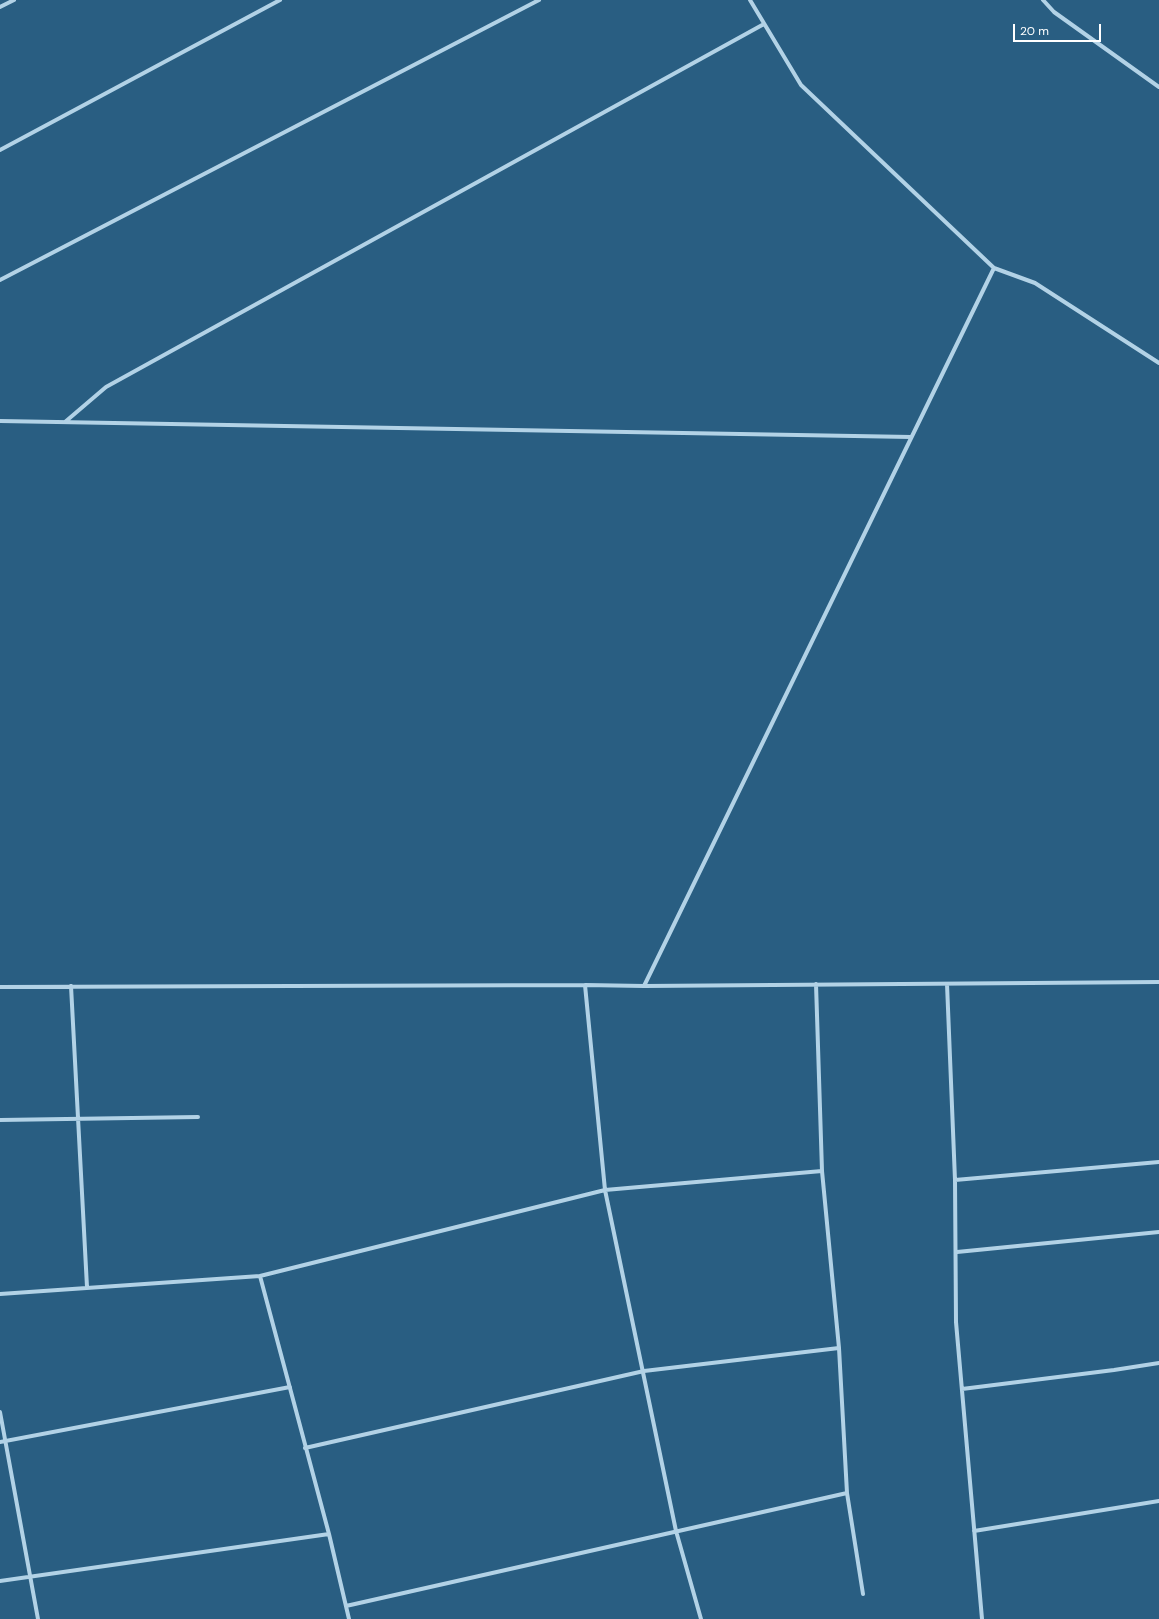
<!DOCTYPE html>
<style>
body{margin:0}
#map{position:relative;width:1159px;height:1619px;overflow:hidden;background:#295e82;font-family:"DM Sans",sans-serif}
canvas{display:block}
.scale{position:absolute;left:1013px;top:24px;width:88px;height:18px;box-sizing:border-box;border:2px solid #fff;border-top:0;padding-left:5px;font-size:12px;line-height:14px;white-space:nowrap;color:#fff;-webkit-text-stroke:3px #295e82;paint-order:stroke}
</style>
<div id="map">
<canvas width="1159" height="1619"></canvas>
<div class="scale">20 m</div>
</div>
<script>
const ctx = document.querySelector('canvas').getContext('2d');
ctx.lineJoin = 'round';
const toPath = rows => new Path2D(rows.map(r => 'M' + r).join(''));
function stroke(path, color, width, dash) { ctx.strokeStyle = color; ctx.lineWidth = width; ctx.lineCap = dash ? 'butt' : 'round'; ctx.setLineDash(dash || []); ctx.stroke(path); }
stroke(toPath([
 [1043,0,1054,12,1159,87],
 [0,7,14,0],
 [0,150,280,0],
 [994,268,1035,283,1159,363],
 [0,280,539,0],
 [0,421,911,437],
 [65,422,106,387,764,24],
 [947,984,955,1180,956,1322,982,1619],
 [71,986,87,1287],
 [644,986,1159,982],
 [0,987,585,985],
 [0,1120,198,1117],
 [955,1180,1159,1162],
 [957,1252,1159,1232],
 [260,1276,329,1534,349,1619],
 [0,1294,260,1276,605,1190,822,1171],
 [962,1389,1114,1370,1159,1363],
 [0,1412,38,1619],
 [0,1442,290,1387],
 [305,1448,644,1371,839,1348],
 [847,1493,863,1594],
 [974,1531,1159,1501],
 [0,1581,329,1534],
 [346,1606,847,1493,839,1348,822,1171,816,984],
 [701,1619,676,1531,605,1190,585,985,644,986,994,268,801,85,750,0]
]), '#b2d2e6', 4);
</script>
